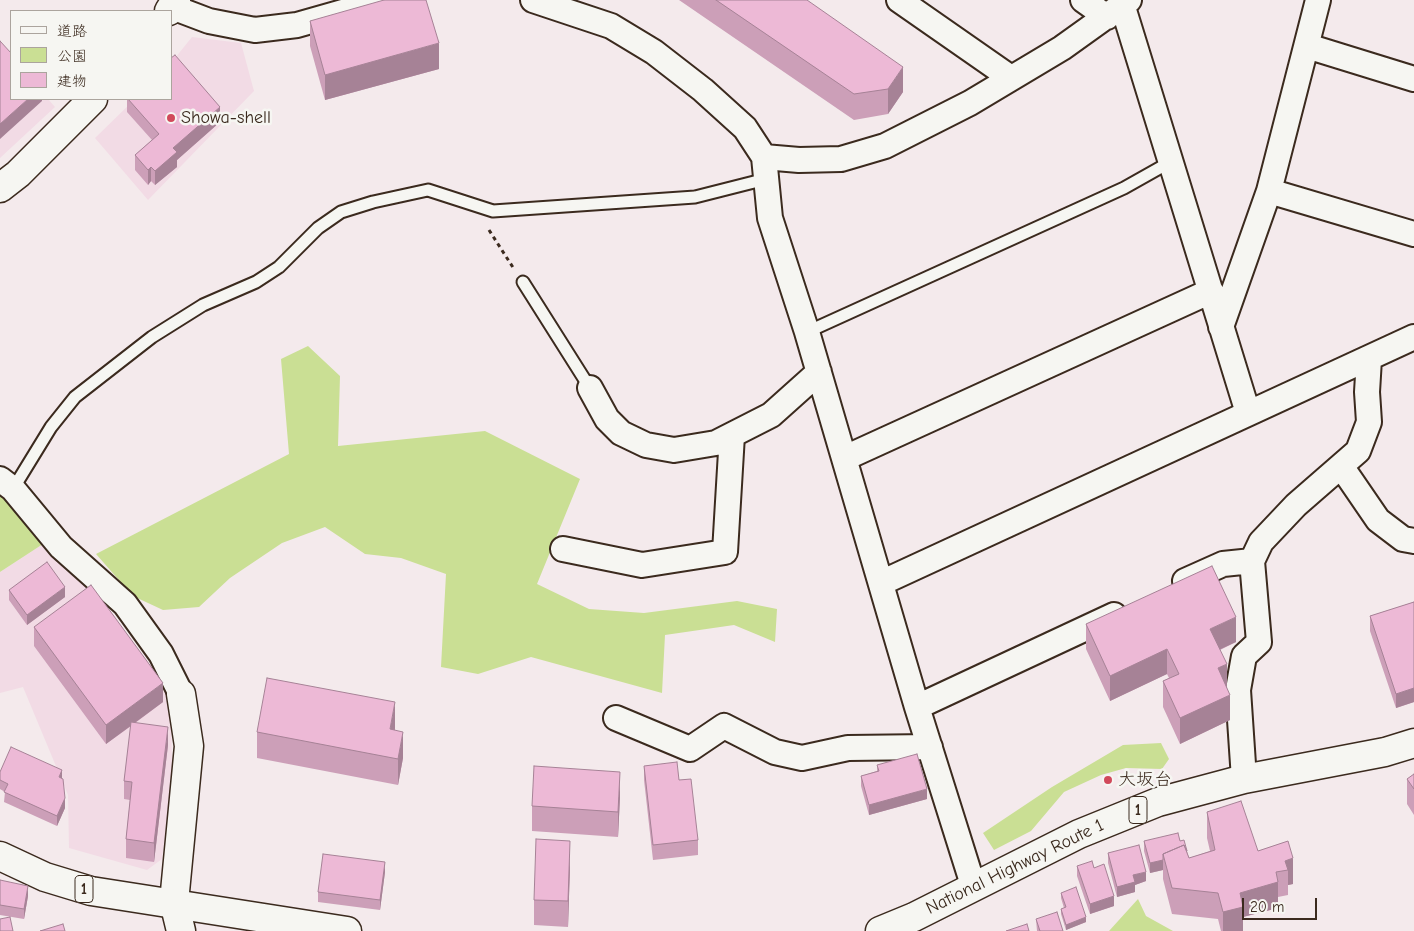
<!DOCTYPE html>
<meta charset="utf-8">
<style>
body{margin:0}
#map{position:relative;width:1414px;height:931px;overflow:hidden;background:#f4eaec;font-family:"Comic Neue","Klee One",sans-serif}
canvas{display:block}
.legend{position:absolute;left:10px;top:10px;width:162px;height:90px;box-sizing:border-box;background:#f6f6f2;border:1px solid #aba49d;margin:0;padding:6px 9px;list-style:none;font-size:15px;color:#3b2a1e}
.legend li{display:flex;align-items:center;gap:10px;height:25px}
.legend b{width:25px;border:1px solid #aba49d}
.scale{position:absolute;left:1242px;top:898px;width:75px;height:22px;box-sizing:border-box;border:2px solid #3b2a1e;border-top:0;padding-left:6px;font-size:15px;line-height:18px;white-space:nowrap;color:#3b2a1e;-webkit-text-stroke:4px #f6f6f2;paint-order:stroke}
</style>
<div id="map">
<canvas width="1414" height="931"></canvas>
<ul class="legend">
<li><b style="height:6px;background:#f6f6f2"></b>道路</li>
<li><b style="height:14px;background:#cadf94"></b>公園</li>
<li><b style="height:14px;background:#edb9d6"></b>建物</li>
</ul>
<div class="scale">20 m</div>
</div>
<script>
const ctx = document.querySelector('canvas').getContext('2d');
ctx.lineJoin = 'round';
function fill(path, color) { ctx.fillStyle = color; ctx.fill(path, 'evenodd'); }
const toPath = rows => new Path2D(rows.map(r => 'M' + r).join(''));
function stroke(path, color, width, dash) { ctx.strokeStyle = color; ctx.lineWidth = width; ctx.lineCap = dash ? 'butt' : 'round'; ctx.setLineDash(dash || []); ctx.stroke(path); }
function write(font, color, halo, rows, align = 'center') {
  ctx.font = font + ' "Comic Neue","Klee One",sans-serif'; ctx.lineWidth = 5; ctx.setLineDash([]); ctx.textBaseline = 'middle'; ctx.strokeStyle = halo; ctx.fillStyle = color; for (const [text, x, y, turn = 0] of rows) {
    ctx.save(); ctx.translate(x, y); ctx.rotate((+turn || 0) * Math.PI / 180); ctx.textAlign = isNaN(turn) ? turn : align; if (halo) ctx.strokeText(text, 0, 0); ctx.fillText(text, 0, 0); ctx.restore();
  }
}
fill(toPath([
 [192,37,241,43,254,91,148,200,95,138,135,99,171,99,171,63],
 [0,41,11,54,11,99,48,99,55,107,0,158],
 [43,544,53,557,84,582,113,614,162,686,171,703,172,773,162,859,147,870,69,848,68,795,23,687,0,693,0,572]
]), '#f2dbe5');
fill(toPath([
 [308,346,340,376,338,446,485,431,580,479,537,584,589,609,644,613,737,601,777,609,775,642,734,625,665,635,662,693,531,657,478,674,441,667,446,574,401,558,365,554,325,527,282,543,230,578,199,607,163,610,133,596,96,554,289,454,281,359],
 [0,490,43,544,0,572],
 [1161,743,1169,759,1162,769,1126,768,1101,775,1064,792,1031,831,994,850,983,833,1052,787,1123,745],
 [1138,899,1146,916,1173,931,1109,931]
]), '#cadf94');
const service = toPath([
 [523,282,590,388],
 [807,332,1124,188,1172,161],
 [13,489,51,427,75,397,152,337,203,305,256,282,279,267,318,228,341,212,373,202,428,190,493,211,695,197,766,179]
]);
const minor = toPath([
 [533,0,611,26,654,52,703,90,745,128,764,157,770,218,807,332,917,707,973,885],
 [899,0,1011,78],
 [1083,0,1107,17],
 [172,7,209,21,255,30,297,25,385,0],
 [1123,7,1248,413],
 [1307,46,1414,79],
 [764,157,799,160,841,159,885,146,970,103,1062,48,1129,0],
 [1269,191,1414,234],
 [1221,327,1269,191,1318,0],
 [590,388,607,419,621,433,646,445,674,450,716,443,771,415,819,372],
 [845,458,1211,291],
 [1341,466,1378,520,1403,539,1414,541],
 [0,479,13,489,61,547,125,604,161,654,181,694],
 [563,549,642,565,725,552,732,435],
 [1185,581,1223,564,1252,561],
 [881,583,1414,337],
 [917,707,1114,615],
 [616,718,690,749,724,726,775,752,802,758,848,748,930,747],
 [1244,779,1238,690,1244,656,1259,642,1252,561,1261,542,1296,505,1358,451,1369,422,1367,392,1369,359]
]);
const tertiary = toPath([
 [169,11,176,0],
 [0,188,18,174,93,99],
 [181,694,189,746,174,902,181,931]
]);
const trunk = toPath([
 [0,856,45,877,91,891,347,931],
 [880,931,914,917,1079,834,1158,802,1244,779,1385,752,1414,743]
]);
stroke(service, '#3b2a1e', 15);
stroke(minor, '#3b2a1e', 28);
stroke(tertiary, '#3b2a1e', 31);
stroke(trunk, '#3b2a1e', 31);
stroke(toPath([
 [489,230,514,269]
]), '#3b2a1e', 3, [4, 4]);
stroke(service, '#f6f6f2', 11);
stroke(minor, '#f6f6f2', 24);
stroke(tertiary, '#f6f6f2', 28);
stroke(trunk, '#f6f6f2', 28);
fill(toPath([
 [679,0,807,0,903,92,888,114,854,120],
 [310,21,439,69,325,100,310,46],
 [127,99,171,99,220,122,177,160,177,167,155,185,151,181,148,185,135,170,135,155,152,140,127,112],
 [9,590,65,597,27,625,9,600],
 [1414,602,1414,702,1396,708,1370,631,1370,616],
 [1086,624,1236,642,1220,650,1227,688,1230,720,1180,744,1163,707,1163,681,1169,678,1167,674,1110,701,1086,649],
 [34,627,163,702,135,723,168,745,154,862,126,858,126,839,130,800,124,799,124,781,131,726,106,744,34,646],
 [395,728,395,730,403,758,398,785,257,758,257,732],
 [877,765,927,799,869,815,861,786,861,776,877,771],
 [644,766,679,780,698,840,698,855,653,860,644,780],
 [0,772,62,779,65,808,57,826,4,802,5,792,0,789],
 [1414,774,1414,815,1407,804,1407,779],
 [620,797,618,837,532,831,532,806],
 [1207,812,1258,851,1288,841,1293,884,1288,885,1288,895,1278,897,1278,908,1243,917,1243,931,1221,931,1218,919,1172,914,1163,879,1163,870,1150,873,1144,851,1144,841,1180,841,1187,851,1189,858,1210,851,1207,838],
 [1108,853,1146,881,1135,885,1135,892,1117,897,1108,863],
 [570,866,568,927,534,925,534,900],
 [1077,866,1094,868,1114,906,1090,914,1077,876],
 [385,872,380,910,318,902,318,892],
 [0,880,28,896,24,919,0,915],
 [1061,893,1086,922,1066,930,1061,914,1061,909,1064,908,1061,898],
 [1036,919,1063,931,1037,931]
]), '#cc9fb8');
fill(toPath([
 [439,43,439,69,325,100,325,75],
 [903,67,903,92,888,114,888,89],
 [28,99,42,99,42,101,0,139,0,124],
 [220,107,220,122,177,160,177,167,155,185,155,171,173,148],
 [151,167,151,181,148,185,148,170],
 [65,587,65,597,27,625,27,615],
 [1236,617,1236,642,1210,654,1210,629],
 [1167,649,1167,674,1110,701,1110,676],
 [1227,664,1227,690,1218,668],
 [163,683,163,702,106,744,106,725],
 [1414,688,1414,702,1396,708,1396,694],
 [1230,695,1230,720,1180,744,1180,718],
 [395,702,395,728,390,755,390,729],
 [168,727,168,745,154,862,154,843],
 [403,732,403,758,398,785,398,759],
 [62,770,62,780,59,777],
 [620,772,620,797,618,837,618,812],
 [927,789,927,799,869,815,869,805],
 [65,798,65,808,57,826,57,816],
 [570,841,570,866,568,927,568,901],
 [1293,858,1293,884,1288,885,1288,870,1285,861],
 [1163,860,1163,870,1150,873,1150,863],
 [385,862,385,872,380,910,380,900],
 [1146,872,1146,881,1135,885,1135,892,1117,897,1117,887,1133,875],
 [1278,882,1278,908,1243,917,1243,931,1223,931,1223,912,1240,893],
 [28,886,28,896,24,919,24,909],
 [1114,896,1114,906,1090,914,1090,904],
 [1086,917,1086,922,1066,930,1066,925]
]), '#a68296');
const building = toPath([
 [384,0,426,0,439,43,325,75,310,21,384,0],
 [716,0,807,0,903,67,888,89,854,94,716,0],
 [0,41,11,53,11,99,28,99,0,124,0,41],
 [175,55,220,107,173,148,177,152,155,171,151,167,148,170,135,155,159,134,128,99,171,99,171,58,175,55],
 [47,562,65,587,27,615,9,590,47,562],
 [1212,566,1236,617,1210,629,1227,664,1218,668,1230,695,1180,718,1163,681,1179,674,1167,649,1110,676,1086,624,1212,566],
 [91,585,163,683,106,725,34,627,91,585],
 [1414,602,1414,688,1396,694,1370,616,1414,602],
 [267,678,395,702,390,729,403,732,398,759,257,732,267,678],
 [131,722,168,727,154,843,126,839,132,782,124,781,131,722],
 [11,747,62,770,59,777,63,779,65,798,57,816,4,792,8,784,0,780,0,772,11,747],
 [917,754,927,789,869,805,861,776,879,771,877,765,917,754],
 [677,762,679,780,691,779,698,840,653,845,644,766,677,762],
 [534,766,620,772,618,812,532,806,534,766],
 [1414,774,1414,789,1407,779,1414,774],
 [1241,801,1258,851,1288,841,1293,858,1285,861,1288,870,1276,872,1278,882,1240,893,1243,907,1223,912,1218,893,1172,888,1163,854,1184,845,1189,858,1215,850,1207,812,1241,801],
 [1178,833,1180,841,1184,840,1187,851,1184,845,1163,854,1163,860,1150,863,1144,841,1178,833],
 [536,839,570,841,568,901,534,900,536,839],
 [1139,845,1146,872,1133,875,1135,882,1117,887,1108,853,1139,845],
 [323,854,385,862,380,900,318,892,323,854],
 [1092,861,1094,868,1104,864,1114,896,1090,904,1077,866,1092,861],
 [0,880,28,886,24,909,0,905,0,880],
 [1076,887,1086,917,1066,925,1061,909,1066,907,1061,893,1076,887],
 [1057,912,1063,931,1040,931,1036,919,1057,912],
 [10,917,13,931,0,931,0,919,10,917],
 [63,924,65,931,40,931,63,924],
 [1027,924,1029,931,1006,931,1027,924]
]);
fill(building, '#edb9d6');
stroke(building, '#a68296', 1);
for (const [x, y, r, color] of [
 [171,118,5,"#d1495b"],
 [1108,780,5,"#d1495b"]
]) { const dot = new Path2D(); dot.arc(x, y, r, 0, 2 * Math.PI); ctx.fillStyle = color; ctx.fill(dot); stroke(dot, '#f6f6f2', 2); }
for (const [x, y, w] of [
 [1138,810,18],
 [84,889,18]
]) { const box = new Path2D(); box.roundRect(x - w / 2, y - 13.5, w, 27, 4); ctx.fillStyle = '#f6f6f2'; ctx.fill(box); stroke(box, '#3b2a1e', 1); }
write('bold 16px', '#3b2a1e', null, [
 ["1",1138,810],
 ["1",84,889]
]);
write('18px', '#3b2a1e', '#f6f6f2', [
 ["Showa-shell",181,118],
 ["大坂台",1118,780]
], 'left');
write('18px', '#3b2a1e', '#f6f6f2', [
 ["National Highway Route 1",1015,867,-26]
]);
</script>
